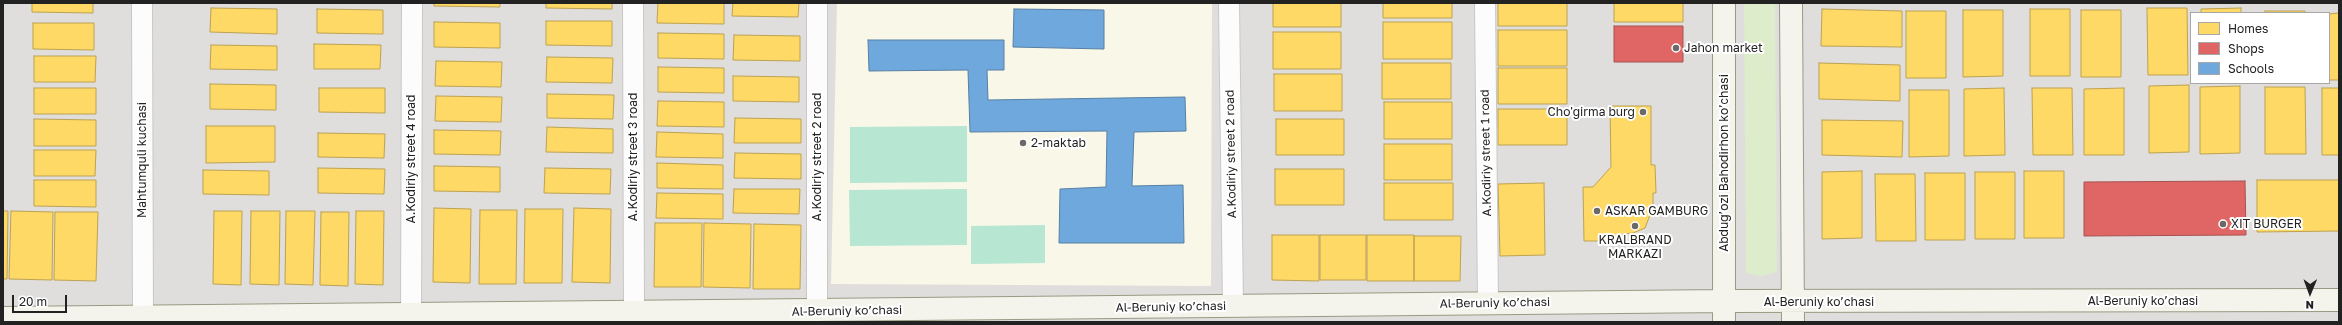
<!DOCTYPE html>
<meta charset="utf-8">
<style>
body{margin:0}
#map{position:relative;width:2342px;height:325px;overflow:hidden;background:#f0eeeb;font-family:"Golos Text",sans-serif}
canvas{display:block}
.frame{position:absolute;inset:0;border:4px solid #222;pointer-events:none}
.legend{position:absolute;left:2190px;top:12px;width:140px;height:72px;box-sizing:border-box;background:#fff;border:1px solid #a7a7a7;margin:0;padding:5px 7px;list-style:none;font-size:12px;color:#222}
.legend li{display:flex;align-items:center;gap:8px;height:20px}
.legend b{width:20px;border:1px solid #a7a7a7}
.north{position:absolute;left:2290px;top:273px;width:40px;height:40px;-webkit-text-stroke:3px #fff;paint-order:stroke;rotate:181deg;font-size:11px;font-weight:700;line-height:16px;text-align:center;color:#222}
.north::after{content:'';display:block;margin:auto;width:14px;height:18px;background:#222;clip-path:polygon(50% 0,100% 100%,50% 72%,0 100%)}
.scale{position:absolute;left:12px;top:295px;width:55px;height:18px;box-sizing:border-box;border:2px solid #222;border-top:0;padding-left:5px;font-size:12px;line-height:14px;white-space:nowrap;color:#222;-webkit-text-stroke:3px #fff;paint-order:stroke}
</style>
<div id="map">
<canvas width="2342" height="325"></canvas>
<div class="frame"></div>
<ul class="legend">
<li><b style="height:11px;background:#ffd966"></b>Homes</li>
<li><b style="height:11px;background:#e06666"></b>Shops</li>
<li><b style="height:11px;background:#6fa8dc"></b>Schools</li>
</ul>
<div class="north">N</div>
<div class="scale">20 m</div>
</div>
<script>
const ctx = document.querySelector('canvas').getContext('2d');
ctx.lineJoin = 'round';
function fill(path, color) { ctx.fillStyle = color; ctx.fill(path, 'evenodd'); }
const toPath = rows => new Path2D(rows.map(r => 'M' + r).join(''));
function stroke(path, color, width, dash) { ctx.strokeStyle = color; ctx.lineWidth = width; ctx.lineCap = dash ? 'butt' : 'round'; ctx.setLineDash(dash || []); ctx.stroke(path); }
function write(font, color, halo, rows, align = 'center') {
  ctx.font = font + ' "Golos Text",sans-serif'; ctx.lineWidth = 4; ctx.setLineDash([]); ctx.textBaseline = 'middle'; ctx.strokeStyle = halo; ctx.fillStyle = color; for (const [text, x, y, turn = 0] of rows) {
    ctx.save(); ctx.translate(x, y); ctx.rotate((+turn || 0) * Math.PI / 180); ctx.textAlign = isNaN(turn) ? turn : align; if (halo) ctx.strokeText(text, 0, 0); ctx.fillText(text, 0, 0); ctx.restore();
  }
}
fill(toPath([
 [3,3,2339,3,2339,322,3,322],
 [2191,13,2329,13,2329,83,2191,83]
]), '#dfdedc');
fill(toPath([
 [837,3,1212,3,1211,286,831,284]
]), '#f8f7e8');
fill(toPath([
 [1744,3,1775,3,1777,272,1761,276,1746,273]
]), '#ddeccb');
fill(toPath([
 [967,126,967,182,850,183,850,127],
 [967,189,967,245,850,246,849,190],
 [1045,225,1045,263,971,264,971,226]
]), '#b7e6d2');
const homes = toPath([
 [32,3,93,3,93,13,32,12,32,3],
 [434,3,500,3,500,7,434,6,434,3],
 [546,3,612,3,612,9,546,8,546,3],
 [658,3,724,3,724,24,657,23,658,3],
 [733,3,799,3,798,17,732,16,733,3],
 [1273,3,1341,3,1341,27,1273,27,1273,3],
 [1383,3,1452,3,1452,18,1383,18,1383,3],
 [1498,3,1567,3,1567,26,1498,26,1498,3],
 [1614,3,1683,3,1683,22,1614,22,1614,3],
 [211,8,277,9,277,34,210,32,211,8],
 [2147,8,2187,8,2188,75,2148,75,2147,8],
 [2241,8,2241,13,2201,13,2201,9,2241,8],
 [317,9,383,10,383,34,317,33,317,9],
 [1822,9,1902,11,1902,47,1821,46,1822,9],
 [2030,9,2070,9,2070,76,2030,76,2030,9],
 [1963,10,2003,10,2003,76,1963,77,1963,10],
 [2081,10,2121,10,2121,77,2081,77,2081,10],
 [1906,11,1946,11,1946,78,1906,78,1906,11],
 [2265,11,2305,11,2305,13,2265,13,2265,11],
 [2339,13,2339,80,2329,80,2329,14,2339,13],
 [546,21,612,21,612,46,546,45,546,21],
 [434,22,500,23,500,48,434,47,434,22],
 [1383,22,1452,22,1452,59,1383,59,1383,22],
 [33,23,94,23,94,50,33,49,33,23],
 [1498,30,1567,30,1567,66,1498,66,1498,30],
 [1273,32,1341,32,1341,69,1273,69,1273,32],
 [658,33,724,34,724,59,658,58,658,33],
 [734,35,800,36,800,61,733,60,734,35],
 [314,44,381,45,380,69,314,69,314,44],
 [211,45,277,46,277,70,210,69,211,45],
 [34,56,96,56,95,82,34,82,34,56],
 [547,57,613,58,612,83,546,82,547,57],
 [436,61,502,62,501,87,435,86,436,61],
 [1382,63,1451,63,1451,99,1382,99,1382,63],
 [1819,63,1900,65,1900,101,1819,99,1819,63],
 [658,67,724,68,724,93,658,92,658,67],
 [1498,68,1567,68,1567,104,1498,104,1498,68],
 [1274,74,1342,74,1342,111,1274,111,1274,74],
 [733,76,799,77,799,102,733,101,733,76],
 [210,84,276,85,276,110,210,109,210,84],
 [2189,85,2189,152,2149,153,2149,86,2189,85],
 [2240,86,2240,153,2200,154,2200,87,2240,86],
 [2265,87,2305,87,2306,154,2265,154,2265,87],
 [34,88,96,88,96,114,34,114,34,88],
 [319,88,385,88,385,113,319,112,319,88],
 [2004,88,2005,155,1964,156,1964,89,2004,88],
 [2032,88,2072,88,2073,155,2033,155,2032,88],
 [2124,88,2124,155,2084,155,2084,89,2124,88],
 [2322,88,2339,88,2339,155,2322,155,2322,88],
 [1909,90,1949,90,1949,156,1909,157,1909,90],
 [547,94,614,95,613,119,547,118,547,94],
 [436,96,502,97,501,122,435,121,436,96],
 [658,101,724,102,724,127,657,126,658,101],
 [1384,102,1452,102,1452,139,1384,139,1384,102],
 [1610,106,1651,106,1651,165,1655,165,1656,193,1653,193,1653,206,1650,207,1650,215,1645,228,1633,233,1622,234,1622,237,1609,237,1609,241,1584,241,1583,187,1593,187,1611,167,1610,106],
 [1498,109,1567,109,1567,145,1498,145,1498,109],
 [735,118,801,119,801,143,734,143,735,118],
 [34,119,96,120,96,146,34,146,34,119],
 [1276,119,1344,119,1344,155,1276,155,1276,119],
 [1822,120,1903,121,1902,157,1822,155,1822,120],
 [206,126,275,126,275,162,206,163,206,126],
 [547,127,613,129,613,153,546,152,547,127],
 [434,130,501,131,500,155,434,154,434,130],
 [657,132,723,134,723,158,656,157,657,132],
 [318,133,385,134,384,158,318,157,318,133],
 [1384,144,1452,144,1452,180,1384,180,1384,144],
 [34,150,96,150,95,176,34,176,34,150],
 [735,153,801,154,801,179,734,178,735,153],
 [657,163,723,165,723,189,657,188,657,163],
 [434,166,500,167,500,192,434,191,434,166],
 [318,168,385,169,384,194,318,193,318,168],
 [545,168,611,169,610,194,544,193,545,168],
 [1275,169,1344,169,1344,205,1275,205,1275,169],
 [203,170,269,171,269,195,203,194,203,170],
 [1862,171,1862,238,1822,239,1822,172,1862,171],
 [2024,171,2064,171,2064,238,2024,238,2024,171],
 [1975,172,2015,172,2015,239,1975,239,1975,172],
 [1925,173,1965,173,1965,240,1925,240,1925,173],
 [1875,174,1915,174,1916,241,1876,241,1875,174],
 [34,180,96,180,96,207,34,206,34,180],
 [2257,180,2339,180,2339,231,2257,232,2257,180],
 [1384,183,1453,183,1453,220,1384,220,1384,183],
 [1544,183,1545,255,1500,256,1498,184,1544,183],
 [734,189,800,189,799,214,733,213,734,189],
 [657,193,723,194,723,219,656,218,657,193],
 [434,208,471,209,470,283,433,282,434,208],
 [574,208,611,209,610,283,572,282,574,208],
 [525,209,563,209,562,283,524,283,525,209],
 [480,210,517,210,516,284,479,284,480,210],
 [3,211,8,211,7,279,3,279,3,211],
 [11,211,53,212,52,280,9,279,11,211],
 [214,211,242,211,241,285,213,284,214,211],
 [251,211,280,211,279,285,250,284,251,211],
 [286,211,315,211,313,285,285,284,286,211],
 [356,211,384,211,383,285,355,284,356,211],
 [55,212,98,212,96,281,54,280,55,212],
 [321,212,349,212,348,286,320,285,321,212],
 [655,223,702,223,701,287,654,287,655,223],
 [704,223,751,224,750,288,703,287,704,223],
 [754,224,801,225,800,289,753,289,754,224],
 [1272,235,1319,235,1319,281,1272,280,1272,235],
 [1320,235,1366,235,1366,280,1320,280,1320,235],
 [1367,235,1414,235,1414,281,1367,281,1367,235],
 [1414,236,1461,236,1460,281,1414,281,1414,236]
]);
fill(homes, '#ffd966');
stroke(homes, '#bda252', 1);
const shops = toPath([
 [1614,26,1683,26,1683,62,1614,62,1614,26],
 [2245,181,2246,235,2084,236,2084,182,2245,181]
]);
fill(shops, '#e06666');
stroke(shops, '#a75252', 1);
const schools = toPath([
 [1014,9,1104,10,1104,49,1013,47,1014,9],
 [868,40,1004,40,1004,70,987,70,988,100,1185,97,1186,131,1134,132,1132,186,1183,185,1184,243,1059,243,1060,189,1106,187,1107,131,970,132,968,70,869,71,868,40]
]);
fill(schools, '#6fa8dc');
stroke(schools, '#5880a4', 1);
const minor = toPath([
 [142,3,143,322],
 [633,3,634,312],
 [817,3,817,311],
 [1229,3,1233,306],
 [1485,3,1488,303],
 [411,314,412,3]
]);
const secondary = toPath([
 [1724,3,1724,322],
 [1791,3,1793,322],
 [3,318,1723,301,2339,300]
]);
stroke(minor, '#c9c8c7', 22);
stroke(secondary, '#999a82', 24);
stroke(minor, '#fdfcfc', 20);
stroke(secondary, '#f4f4ed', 22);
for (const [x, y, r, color] of [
 [1676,48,4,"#6a6968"],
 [1643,112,4,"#6a6968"],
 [1023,143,4,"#6a6968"],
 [1597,211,4,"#6a6968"],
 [2223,224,4,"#6a6968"],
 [1635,226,4,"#6a6968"]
]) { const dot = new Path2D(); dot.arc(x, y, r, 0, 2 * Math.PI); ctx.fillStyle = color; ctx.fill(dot); stroke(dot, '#fff', 1.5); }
write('12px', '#222', '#fff', [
 ["Jahon market",1684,48],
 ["Cho'girma burg",1635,112,"right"],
 ["2-maktab",1031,143],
 ["ASKAR GAMBURG",1605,211],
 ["XIT BURGER",2231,224],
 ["KRALBRAND",1635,240,"center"],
 ["MARKAZI",1635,254,"center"]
], 'left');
write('12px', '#222', '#fff', [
 ["A.Kodiriy street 1 road",1486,153,-91],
 ["A.Kodiriy street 2 road",1231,154,-91],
 ["A.Kodiriy street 3 road",633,157,-90],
 ["A.Kodiriy street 2 road",817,157,-90],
 ["A.Kodiriy street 4 road",411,159,-90],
 ["Mahtumquli kuchasi",142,160,-90],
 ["Abdug’ozi Bahodirhon ko’chasi",1724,163,-90],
 ["Al-Beruniy ko’chasi",2143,301],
 ["Al-Beruniy ko’chasi",1819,302],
 ["Al-Beruniy ko’chasi",1495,303,-1],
 ["Al-Beruniy ko’chasi",1171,307,-1],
 ["Al-Beruniy ko’chasi",847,311,-1]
]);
</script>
